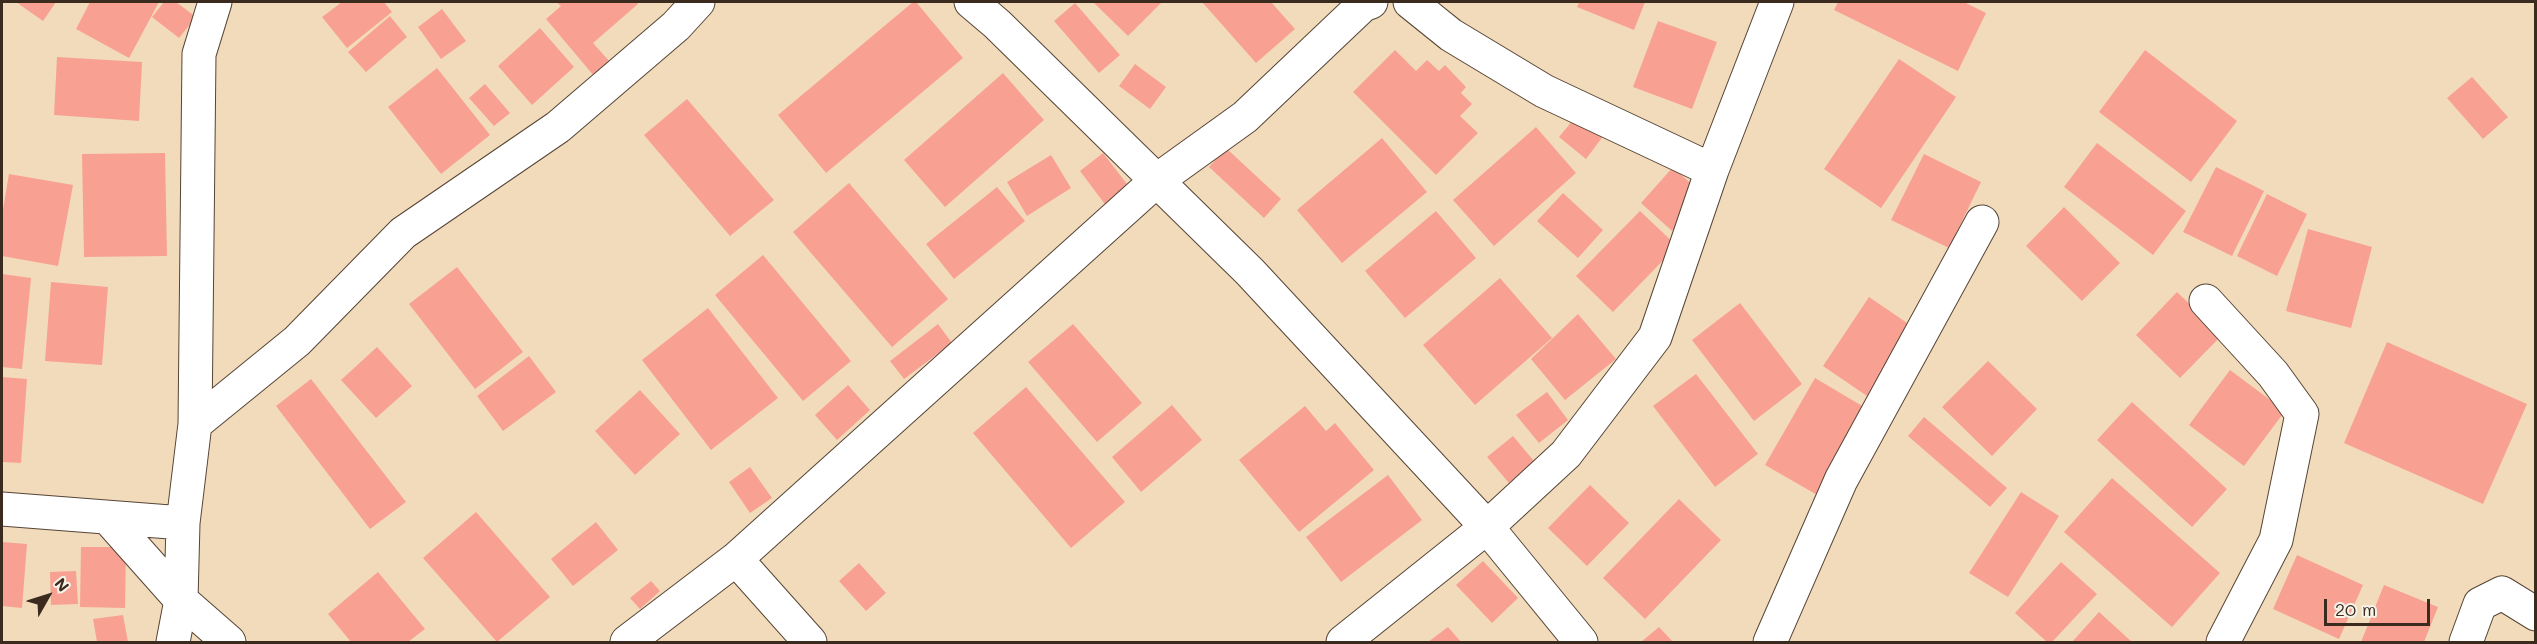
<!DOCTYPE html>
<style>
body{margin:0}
#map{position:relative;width:2537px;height:644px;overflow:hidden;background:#f2dbbb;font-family:Mali,sans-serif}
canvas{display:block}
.frame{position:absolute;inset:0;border:3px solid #3b2a1e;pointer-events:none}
.north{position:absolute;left:18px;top:566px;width:60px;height:60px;-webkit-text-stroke:4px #f7f3e8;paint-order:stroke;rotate:51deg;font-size:16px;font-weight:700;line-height:24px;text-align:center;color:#3b2a1e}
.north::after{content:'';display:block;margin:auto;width:21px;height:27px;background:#3b2a1e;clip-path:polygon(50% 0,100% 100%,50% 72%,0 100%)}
.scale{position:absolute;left:2324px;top:599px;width:106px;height:27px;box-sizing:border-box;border:3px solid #3b2a1e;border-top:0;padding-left:8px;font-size:18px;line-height:21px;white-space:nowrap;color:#3b2a1e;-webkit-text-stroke:4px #f7f3e8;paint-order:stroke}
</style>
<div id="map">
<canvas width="2537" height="644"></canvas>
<div class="frame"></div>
<div class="north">N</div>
<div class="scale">20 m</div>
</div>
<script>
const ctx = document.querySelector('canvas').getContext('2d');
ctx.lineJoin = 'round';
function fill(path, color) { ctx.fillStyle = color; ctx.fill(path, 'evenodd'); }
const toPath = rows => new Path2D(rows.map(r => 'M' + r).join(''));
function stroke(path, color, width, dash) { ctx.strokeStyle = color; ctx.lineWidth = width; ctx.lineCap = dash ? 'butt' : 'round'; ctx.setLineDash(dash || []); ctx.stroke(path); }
fill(toPath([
 [16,2,56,2,43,21],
 [90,2,159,2,129,58,76,29],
 [164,2,176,2,196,17,179,38,152,17],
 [342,2,384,2,392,12,347,48,322,17],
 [556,2,636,2,638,4,593,43,610,62,594,76,546,19,561,6],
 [913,2,916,2,963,58,826,173,778,115],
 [1093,2,1162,2,1128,36],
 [1202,2,1271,2,1295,29,1256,63],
 [1579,2,1645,2,1634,30,1577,7],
 [1838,2,1964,2,1986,13,1958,71,1834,10],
 [1075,3,1120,55,1099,73,1054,21],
 [442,9,466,41,441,59,418,27],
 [390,16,407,37,366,72,348,52],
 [1658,21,1717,42,1692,109,1633,87],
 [540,28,574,67,532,105,498,66],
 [1395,50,1416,71,1427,60,1439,71,1445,65,1466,87,1461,93,1472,104,1460,116,1478,133,1436,175,1353,92],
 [2145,50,2237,121,2191,182,2099,112],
 [57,57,142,62,139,121,54,115],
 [1899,59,1956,97,1881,208,1824,169],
 [1135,64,1166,87,1150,109,1119,86],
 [437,68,490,135,441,174,388,107],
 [1003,73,1044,120,945,207,904,160],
 [2472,77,2508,117,2483,139,2447,98],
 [485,84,510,113,494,126,469,98],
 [687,99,774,200,730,236,644,135],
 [1578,114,1604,135,1586,159,1559,137],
 [1536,127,1576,173,1494,246,1453,200],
 [1382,138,1427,192,1342,263,1297,210],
 [2097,143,2186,211,2153,255,2064,187],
 [1226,148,1281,199,1264,218,1209,167],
 [165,153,167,256,84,257,82,154],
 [1103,153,1134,193,1110,211,1080,171],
 [1924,154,1981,182,1949,248,1891,220],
 [1051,155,1071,188,1027,216,1007,182],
 [1673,167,1700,192,1672,231,1641,203],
 [2216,167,2264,191,2232,256,2183,232],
 [9,174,73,185,58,266,2,256,2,215],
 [849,183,948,299,892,347,793,232],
 [997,187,1025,221,954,279,926,244],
 [1563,193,1603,230,1578,258,1537,221],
 [2267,194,2307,214,2277,276,2237,256],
 [2064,207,2120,263,2082,301,2026,246],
 [1436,211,1476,258,1405,318,1365,271],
 [1640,211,1677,246,1613,312,1576,276],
 [2308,229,2372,247,2351,328,2286,311],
 [763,255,851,361,803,401,715,295],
 [457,267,523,352,475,389,409,304],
 [2,274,31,278,22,369,2,367],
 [1500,278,1552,338,1475,405,1423,345],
 [51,282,108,287,102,365,45,361],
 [2177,292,2222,335,2180,378,2136,335],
 [1869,297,1913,327,1867,396,1823,366],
 [1740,303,1802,384,1754,421,1692,340],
 [708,308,778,398,711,450,642,360],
 [1578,314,1616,359,1565,400,1531,359],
 [938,324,952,343,904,379,890,361],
 [1073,324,1142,403,1097,442,1028,362],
 [2387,342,2527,404,2483,504,2344,443],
 [377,347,412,386,376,418,341,380],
 [529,356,556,392,503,431,477,396],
 [1988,361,2037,409,1992,456,1942,407],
 [2230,370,2285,411,2244,466,2189,425],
 [1696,374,1758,454,1715,487,1653,406],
 [2,377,27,379,21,463,2,462],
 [1815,378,1869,410,1819,496,1765,465],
 [311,379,406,502,370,529,276,406],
 [848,385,870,410,837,440,815,415],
 [1026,387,1125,502,1071,548,973,433],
 [640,390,680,434,635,475,595,431],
 [1547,392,1568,420,1539,443,1516,415],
 [2132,402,2227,489,2192,527,2097,440],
 [1172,405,1202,440,1141,492,1112,457],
 [1305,406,1326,431,1335,423,1374,470,1299,532,1239,460],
 [1924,417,2007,488,1990,507,1908,436],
 [1513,436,1534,461,1509,483,1487,457],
 [750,467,772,498,750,513,729,482],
 [1388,475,1422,520,1341,582,1306,537],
 [2112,478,2220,573,2172,627,2064,532],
 [1590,485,1629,523,1587,566,1548,528],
 [2021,492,2059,516,2008,597,1969,573],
 [1679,499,1721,540,1645,619,1603,578],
 [476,512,550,597,497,642,423,558],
 [596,522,618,550,573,586,551,559],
 [2,542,27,544,22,608,2,606],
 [81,547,126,547,125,608,80,607],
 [2297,555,2363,585,2339,639,2273,609],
 [1483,561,1518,598,1492,623,1456,585],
 [2061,562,2097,594,2052,642,2047,642,2015,613],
 [859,563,886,593,866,611,839,581],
 [76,571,78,604,51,605,50,572],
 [378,572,425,629,408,642,351,642,328,614],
 [651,581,660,591,640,609,630,598],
 [2384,585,2438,607,2424,642,2361,642],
 [2099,612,2132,642,2072,642],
 [123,615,128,642,97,642,93,619],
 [1448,627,1461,642,1428,642],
 [1659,627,1673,642,1641,642]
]), '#f8a193');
const minor = toPath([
 [971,2,997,24,1250,272,1487,527,1581,642],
 [1410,2,1451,35,1544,91,1712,170],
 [2206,301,2273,374,2302,414,2276,540,2223,642],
 [195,424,297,341,403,233,558,127,676,26,698,2],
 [2,509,183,523],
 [109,519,181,600,229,642],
 [736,559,810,642],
 [173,642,181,600,183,523,195,424,199,54,215,2],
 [627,642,736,559,1156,181,1245,117,1363,5,1371,2],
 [1343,642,1487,527,1566,454,1655,337,1712,170,1777,2],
 [1770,642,1841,480,1982,222],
 [2466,642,2480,604,2502,593,2536,614]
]);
stroke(minor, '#564536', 35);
stroke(minor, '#fff', 33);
</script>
